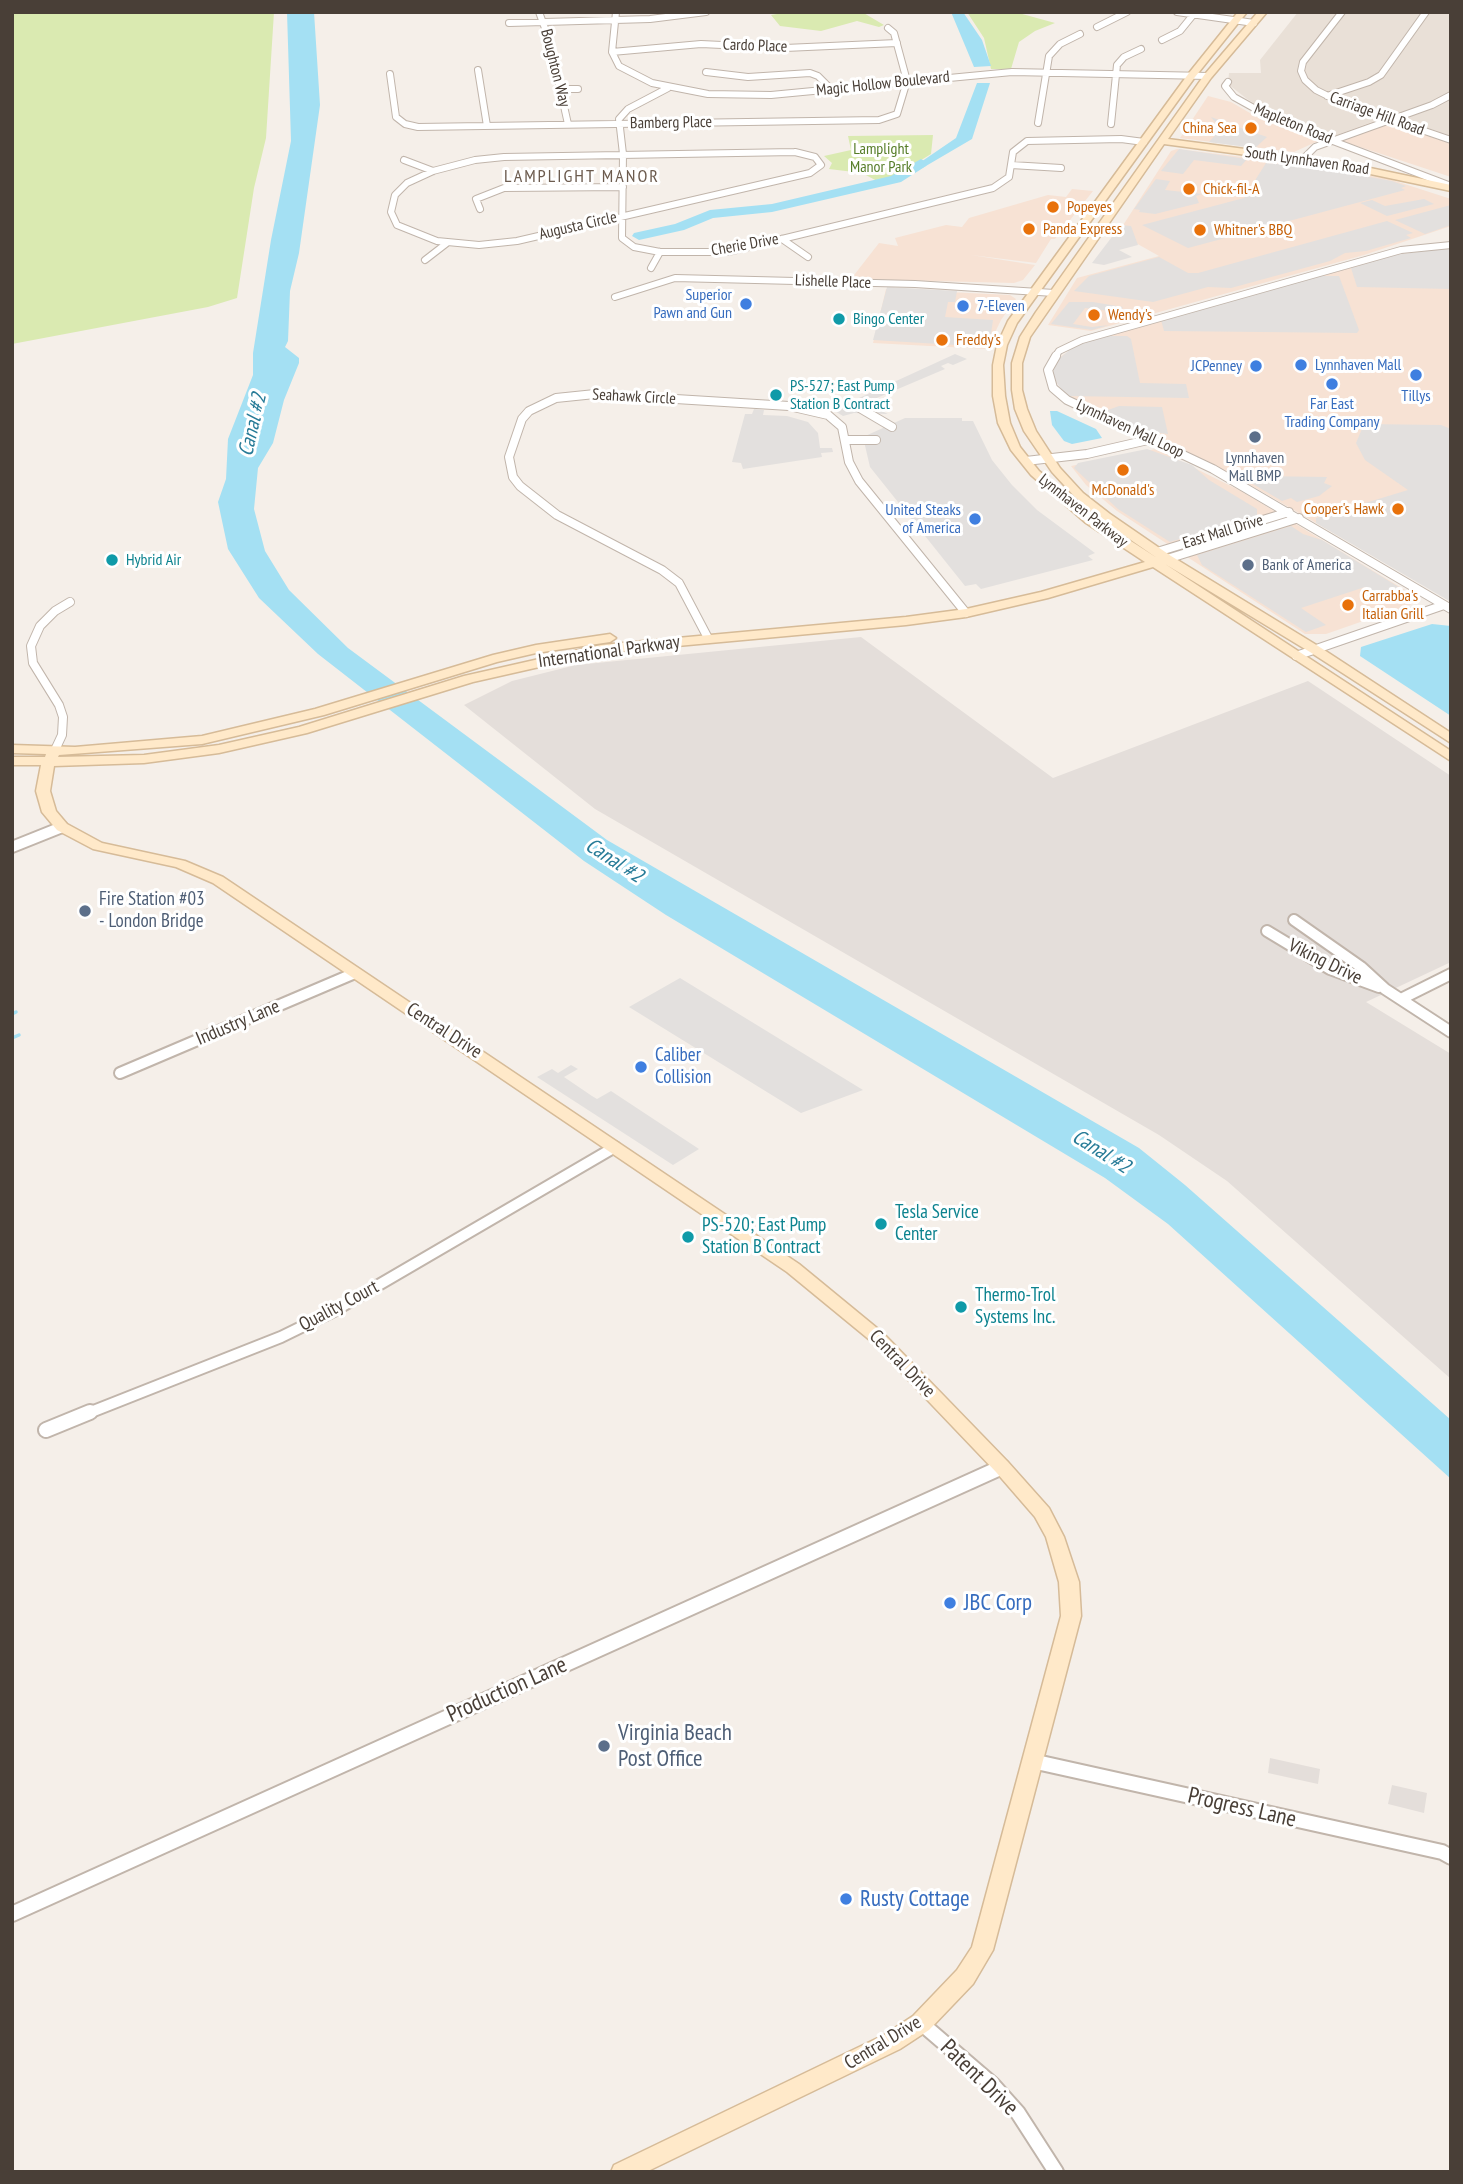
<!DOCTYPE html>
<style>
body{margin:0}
#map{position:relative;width:1463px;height:2184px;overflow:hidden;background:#f5efe9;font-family:"PT Sans Narrow",sans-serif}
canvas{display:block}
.frame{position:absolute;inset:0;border:14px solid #493f37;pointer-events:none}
</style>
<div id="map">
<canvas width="1463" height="2184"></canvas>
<div class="frame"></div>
</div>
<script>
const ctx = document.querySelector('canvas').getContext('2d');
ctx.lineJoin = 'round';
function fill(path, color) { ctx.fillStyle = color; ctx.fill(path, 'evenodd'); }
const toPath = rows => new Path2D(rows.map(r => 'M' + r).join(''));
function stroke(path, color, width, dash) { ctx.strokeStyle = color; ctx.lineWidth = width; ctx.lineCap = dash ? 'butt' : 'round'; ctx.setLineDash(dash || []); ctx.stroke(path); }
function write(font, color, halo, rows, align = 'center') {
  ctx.font = font + ' "PT Sans Narrow",sans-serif'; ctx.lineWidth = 6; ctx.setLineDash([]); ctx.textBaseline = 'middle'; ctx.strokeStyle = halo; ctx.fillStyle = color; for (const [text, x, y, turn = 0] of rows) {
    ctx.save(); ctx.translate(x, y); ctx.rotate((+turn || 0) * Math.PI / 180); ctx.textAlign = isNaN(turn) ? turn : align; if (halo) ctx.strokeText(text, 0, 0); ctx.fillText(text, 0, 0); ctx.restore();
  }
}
fill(toPath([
 [1298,12,1451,12,1451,136,1391,115,1334,136,1329,135,1275,116,1247,99,1228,84,1229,73,1261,73,1260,60]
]), '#e9e0d7');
fill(toPath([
 [1208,96,1231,102,1262,120,1318,141,1294,152,1180,138],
 [1381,119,1451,144,1451,177,1345,142,1324,140],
 [1177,149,1299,164,1389,179,1451,199,1451,226,1364,255,1091,331,1048,325,1077,278,1159,256,1118,233,1171,151],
 [1072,189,1093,191,1055,239,1051,239,1036,263,971,255,1035,265,1023,280,1014,283,851,279,879,243,898,246,895,238,946,225,962,227,969,218,1048,195,1066,197],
 [1451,249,1451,601,1247,483,1084,405,1067,394,1055,381,1055,364,1061,356,1085,342,1396,255],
 [886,289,1010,295,1016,299,1001,320,987,349,873,343],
 [1156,449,1241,491,1415,596,1415,603,1326,634,1305,634,1117,511,1086,485,1071,466]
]), '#f7e2d4');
fill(toPath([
 [861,637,1053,778,1308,681,1451,776,1451,962,1366,1002,1451,1054,1451,1379,1227,1181,1159,1135,595,809,464,705,512,681,576,665],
 [1270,1758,1320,1769,1318,1784,1268,1773],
 [1392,1785,1427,1793,1424,1813,1388,1804]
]), '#e4deda');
fill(toPath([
 [12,12,274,12,266,138,254,188,237,298,208,307,12,344],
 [789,12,862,12,884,25,879,27,857,21,821,31,780,26,771,15],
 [967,12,1015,12,1055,23,1035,31,1019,42,1011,69,991,69,984,38],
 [933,135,931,154,894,177,879,182,862,173,829,169,832,163,824,156,851,150,848,136]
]), '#daeab1');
fill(toPath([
 [1211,117,1241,128,1267,137,1255,148,1209,142,1221,129],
 [1179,149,1247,159,1241,166,1194,160,1183,174,1161,171],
 [1266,163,1313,167,1392,181,1406,186,1401,188,1405,190,1188,248,1142,225,1244,198],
 [1156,179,1170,181,1165,190,1202,194,1196,196,1199,203,1155,214,1139,212,1140,210,1134,209],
 [1424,199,1434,204,1387,216,1360,203,1372,200,1385,206],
 [1451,205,1451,225,1425,234,1395,220],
 [1387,221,1413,233,1406,235,1411,238,1366,251,1345,253,1330,261,1231,288,1208,287,1153,302,1074,291,1089,276,1159,257,1188,273,1198,273],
 [1121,225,1131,226,1138,245,1119,250,1132,257,1104,265,1092,263],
 [1451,248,1451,289,1357,287,1351,268,1394,255],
 [1319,276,1339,276,1359,330,1357,333,1164,331,1161,320],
 [887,287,957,291,955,302,948,302,945,317,993,320,989,347,873,340],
 [1069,302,1093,302,1123,307,1119,312,1085,308,1073,324,1092,327,1109,325,1092,330,1051,324],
 [1105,336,1127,336,1131,339,1140,383,1186,384,1189,398,1066,396,1052,376,1056,361,1077,344],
 [955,354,967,359,953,365,948,363,941,366,945,369,865,403,877,404,873,407,888,414,854,413,843,416,833,410],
 [1119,406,1162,407,1168,434,1143,431,1107,413,1108,410],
 [754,409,764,410,763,415,787,416,808,422,818,433,820,448,832,448,833,452,821,453,822,457,743,469,741,463,732,462,745,414,752,414],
 [905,418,962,418,962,421,973,421,992,460,1012,485,1037,510,1095,553,1088,556,1093,560,981,589,976,584,965,586,870,467,863,437],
 [1364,424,1441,425,1451,429,1451,602,1316,523,1316,518,1408,490,1365,460,1356,443],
 [1147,449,1192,465,1209,480,1257,509,1257,516,1170,542,1118,509,1074,468,1078,463],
 [1258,476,1327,477,1324,483,1332,486,1319,496,1297,502,1291,498,1282,501,1246,480],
 [1291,526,1303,534,1322,540,1410,594,1388,601,1365,587,1301,608,1326,625,1306,632,1202,565,1197,555],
 [680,978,863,1090,801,1113,629,1007],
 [571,1065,578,1069,564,1077,592,1096,597,1099,611,1091,699,1149,673,1165,537,1077,552,1069,558,1073]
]), '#e3e0de');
fill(toPath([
 [287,12,314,12,320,105,299,253,290,291,288,341,285,347,299,358,299,363,284,400,273,443,258,468,254,509,265,551,289,590,348,648,607,840,1139,1148,1185,1185,1451,1420,1451,1479,1168,1224,1105,1178,666,915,584,861,318,654,259,598,228,549,218,502,226,479,228,439,253,375,253,353,271,240,291,141],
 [951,12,963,12,982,40,991,66,974,67],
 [977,83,990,83,972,139,902,180,896,179,956,138],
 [1050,411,1057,411,1096,429,1102,438,1072,444,1064,441,1052,425],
 [1432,624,1451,626,1451,716,1360,656,1361,647]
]), '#a4e0f3');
stroke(toPath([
 [12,1014,16,1012],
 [12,1038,19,1035]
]), '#a4e0f3', 3.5);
fill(toPath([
 [921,159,928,163,926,166,901,182,772,212,713,218,684,230,639,240,632,236,634,233,675,224,710,210,772,204,891,176,921,159]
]), '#a4e0f3');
const streetFar3 = toPath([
 [539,12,549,39,568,124],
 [616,12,612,52,619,66,652,83,708,94,771,95,1012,72,1208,76],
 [1177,12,1254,23],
 [1342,12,1303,62,1301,71,1305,80,1316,90,1340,102,1451,140],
 [509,23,650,19,706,12],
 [1097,27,1127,12],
 [1162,40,1180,31,1193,15],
 [612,52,701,44,785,48,897,43],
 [478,70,487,126],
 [706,72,748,77,810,73,818,76,832,90],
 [390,74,396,117,405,124,418,127,879,120,897,114,907,81,894,33,888,28],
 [1228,82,1225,86,1234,97,1270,117,1451,186],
 [668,88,628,109,619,119,623,154,622,238,634,247,660,252,728,252,993,188,1009,177,1013,152,1027,141,1121,139,1144,142],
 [561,89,578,89],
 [1327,96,1369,82,1381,75,1426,12],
 [1038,123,1049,56,1060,44,1080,34],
 [1111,124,1117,65,1124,57,1141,49],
 [795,152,815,157,821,165,810,173,517,241,479,245,437,241,397,225,391,212,395,195,407,183,433,171,475,160,504,157,795,152],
 [1303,159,1315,147,1432,105,1451,95],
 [404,160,433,171],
 [1011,165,1061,168],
 [480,209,476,199,504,188,623,187],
 [782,239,808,257],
 [425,260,447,243],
 [651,268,660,252],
 [615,297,675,278,915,284,1054,293],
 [1055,357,1059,351,1082,340,1401,250,1451,245]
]);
const streetFar2 = toPath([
 [1056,356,1048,370,1053,388,1067,400,1213,469,1451,609],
 [853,404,892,427],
 [845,440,876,440],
 [1026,461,1087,454,1148,440],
 [1157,552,1289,512],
 [1167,559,1299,518],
 [708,638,679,583,662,570,557,515,520,486,513,477,509,457,522,419,529,411,556,398,595,394,789,406,828,415,842,427,849,462,859,481,966,613],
 [1296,656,1444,605],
 [55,750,62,735,63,717,59,705,33,663,31,646,40,626,55,611,70,602]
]);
const streetFar1 = toPath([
 [12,847,62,827],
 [1294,920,1361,967,1385,989,1451,1032],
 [1267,931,1330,969,1379,987],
 [1401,999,1451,974],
 [120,1073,355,973],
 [86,1414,281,1337,334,1311,615,1147]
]);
const street = toPath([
 [46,1430,90,1412],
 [1032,1761,1442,1852,1451,1857],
 [12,1914,1002,1467],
 [921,2023,992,2084,1018,2113,1056,2172]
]);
const secondary = toPath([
 [1238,12,1247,12,1195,77,1017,323,1007,345,1003,365,1005,396,1010,423,1020,447,1039,471,1094,517,1157,558,1102,520,1075,497,1052,472,1024,431,1015,409,1012,390,1012,363,1020,337,1036,312,1205,74,1258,12,1267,12,1211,78,1168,139,1337,161,1451,185,1451,191,1337,167,1164,144,1030,337,1022,363,1022,390,1027,409,1036,431,1060,468,1083,493,1110,514,1171,556,1318,646,1451,733,1451,743,1310,652,1165,564,1451,751,1451,761,1153,567,1048,598,966,617,906,625,601,653,473,682,307,733,219,753,144,763,54,766,50,791,56,811,67,824,102,843,185,861,223,877,799,1264,883,1333,1008,1462,1049,1508,1064,1537,1079,1582,1081,1616,993,1950,973,1984,929,2030,900,2049,646,2172,611,2172,614,2165,884,2035,913,2016,957,1970,972,1947,1061,1616,1059,1582,1046,1537,1035,1517,996,1472,871,1341,787,1272,213,883,176,867,93,849,57,830,42,812,36,791,41,765,12,765,12,757,45,757,46,754,12,753,12,745,75,747,202,736,315,709,493,655,536,645,610,634,616,638,610,642,536,653,497,662,324,715,202,744,59,755,58,757,144,755,219,745,299,727,464,676,601,645,906,617,966,609,1041,592,1145,562,1086,523,1031,475,1011,450,998,423,993,396,993,365,997,345,1008,321,1189,73,1238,12]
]);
stroke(streetFar3, '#c1b5ab', 8);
stroke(streetFar2, '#c1b5ab', 10);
stroke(streetFar1, '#c1b5ab', 14);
stroke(street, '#c1b5ab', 18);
stroke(secondary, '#d6bb98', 3);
stroke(streetFar3, '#fff', 6);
stroke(streetFar2, '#fff', 8);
stroke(streetFar1, '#fff', 10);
stroke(street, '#fff', 14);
fill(secondary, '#ffe9c9');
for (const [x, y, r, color] of [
 [1251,128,7,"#e8710a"],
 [1189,189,7,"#e8710a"],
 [1053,207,7,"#e8710a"],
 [1029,229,7,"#e8710a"],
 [1200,230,7,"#e8710a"],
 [746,304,7,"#3f7fe0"],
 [963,306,7,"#3f7fe0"],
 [1094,315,7,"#e8710a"],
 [839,319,7,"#0f9aa8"],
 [942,340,7,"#e8710a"],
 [1301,365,7,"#3f7fe0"],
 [1256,366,7,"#3f7fe0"],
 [1416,375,7,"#3f7fe0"],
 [1332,384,7,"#3f7fe0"],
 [776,395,7,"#0f9aa8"],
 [1255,437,7,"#5c6f8a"],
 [1123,470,7,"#e8710a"],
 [1398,509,7,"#e8710a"],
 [975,519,7,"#3f7fe0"],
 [112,560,7,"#0f9aa8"],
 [1248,565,7,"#5c6f8a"],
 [1348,605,7,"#e8710a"],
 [85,911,7,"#5c6f8a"],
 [641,1067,7,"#3f7fe0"],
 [881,1224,7,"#0f9aa8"],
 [688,1237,7,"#0f9aa8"],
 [961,1307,7,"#0f9aa8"],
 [950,1603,7,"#3f7fe0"],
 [604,1746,7,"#5c6f8a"],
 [846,1899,7,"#3f7fe0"]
]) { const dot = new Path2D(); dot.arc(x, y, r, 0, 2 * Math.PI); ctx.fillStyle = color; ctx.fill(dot); stroke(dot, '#fff', 2.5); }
write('16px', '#493f37', '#fff', [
 ["Cardo Place",755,46,2],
 ["Boughton Way",555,68,76],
 ["Magic Hollow Boulevard",883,84,-6],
 ["Carriage Hill Road",1377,114,20],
 ["Bamberg Place",671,123,-1],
 ["Mapleton Road",1293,124,22],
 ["South Lynnhaven Road",1307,161,8],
 ["Augusta Circle",578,226,-13],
 ["Cherie Drive",745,245,-10],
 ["Lishelle Place",833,282,2],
 ["Seahawk Circle",634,397,3],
 ["Lynnhaven Mall Loop",1130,429,25],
 ["Lynnhaven Parkway",1083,511,38],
 ["East Mall Drive",1223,532,-17]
]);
write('16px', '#c56008', '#fff', [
 ["China Sea",1237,128,"right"],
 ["Chick-fil-A",1203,189],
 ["Popeyes",1067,207],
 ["Panda Express",1043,229],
 ["Whitner's BBQ",1214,230],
 ["Wendy's",1108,315],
 ["Freddy's",956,340],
 ["McDonald's",1123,490,"center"],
 ["Cooper's Hawk",1384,509,"right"],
 ["Carrabba's",1362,596],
 ["Italian Grill",1362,614]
], 'left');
write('16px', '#567d28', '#fff', [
 ["Lamplight",881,149],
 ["Manor Park",881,167]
]);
write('16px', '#366cbe', '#fff', [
 ["Superior",732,295],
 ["Pawn and Gun",732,313],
 ["7-Eleven",977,306,"left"],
 ["Lynnhaven Mall",1315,365,"left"],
 ["JCPenney",1242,366],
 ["Tillys",1416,396,"center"],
 ["Far East",1332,404,"center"],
 ["Trading Company",1332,422,"center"],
 ["United Steaks",961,510],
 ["of America",961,528]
], 'right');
write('16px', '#0d838f', '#fff', [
 ["Bingo Center",853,319],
 ["PS-527; East Pump",790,386],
 ["Station B Contract",790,404],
 ["Hybrid Air",126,560]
], 'left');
write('16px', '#4e5e75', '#fff', [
 ["Lynnhaven",1255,458],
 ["Mall BMP",1255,476],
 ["Bank of America",1262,565,"left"]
]);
ctx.letterSpacing = '2px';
write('18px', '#6c5b4e', '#fff', [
 ["LAMPLIGHT MANOR",582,177]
]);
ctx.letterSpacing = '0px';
write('19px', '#493f37', '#fff', [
 ["International Parkway",609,652,-8],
 ["Viking Drive",1325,962,26],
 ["Industry Lane",238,1023,-23],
 ["Central Drive",444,1031,33],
 ["Quality Court",339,1306,-28],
 ["Central Drive",902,1364,46],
 ["Central Drive",883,2043,-31]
]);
write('19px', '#4e5e75', '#fff', [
 ["Fire Station #03",99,900],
 ["- London Bridge",99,922]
], 'left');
write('19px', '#366cbe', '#fff', [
 ["Caliber",655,1056],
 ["Collision",655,1078]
], 'left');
write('19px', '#0d838f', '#fff', [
 ["Tesla Service",895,1213],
 ["Center",895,1235],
 ["PS-520; East Pump",702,1226],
 ["Station B Contract",702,1248],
 ["Thermo-Trol",975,1296],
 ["Systems Inc.",975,1318]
], 'left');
write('italic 21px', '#277b97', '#fff', [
 ["Canal #2",253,425,-77],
 ["Canal #2",614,861,33],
 ["Canal #2",1101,1152,32]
]);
write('23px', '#366cbe', '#fff', [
 ["JBC Corp",964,1603],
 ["Rusty Cottage",860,1899]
], 'left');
write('23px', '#493f37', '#fff', [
 ["Production Lane",507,1690,-24],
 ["Progress Lane",1242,1808,13],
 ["Patent Drive",979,2078,44]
]);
write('23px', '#4e5e75', '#fff', [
 ["Virginia Beach",618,1733],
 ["Post Office",618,1759]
], 'left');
</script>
